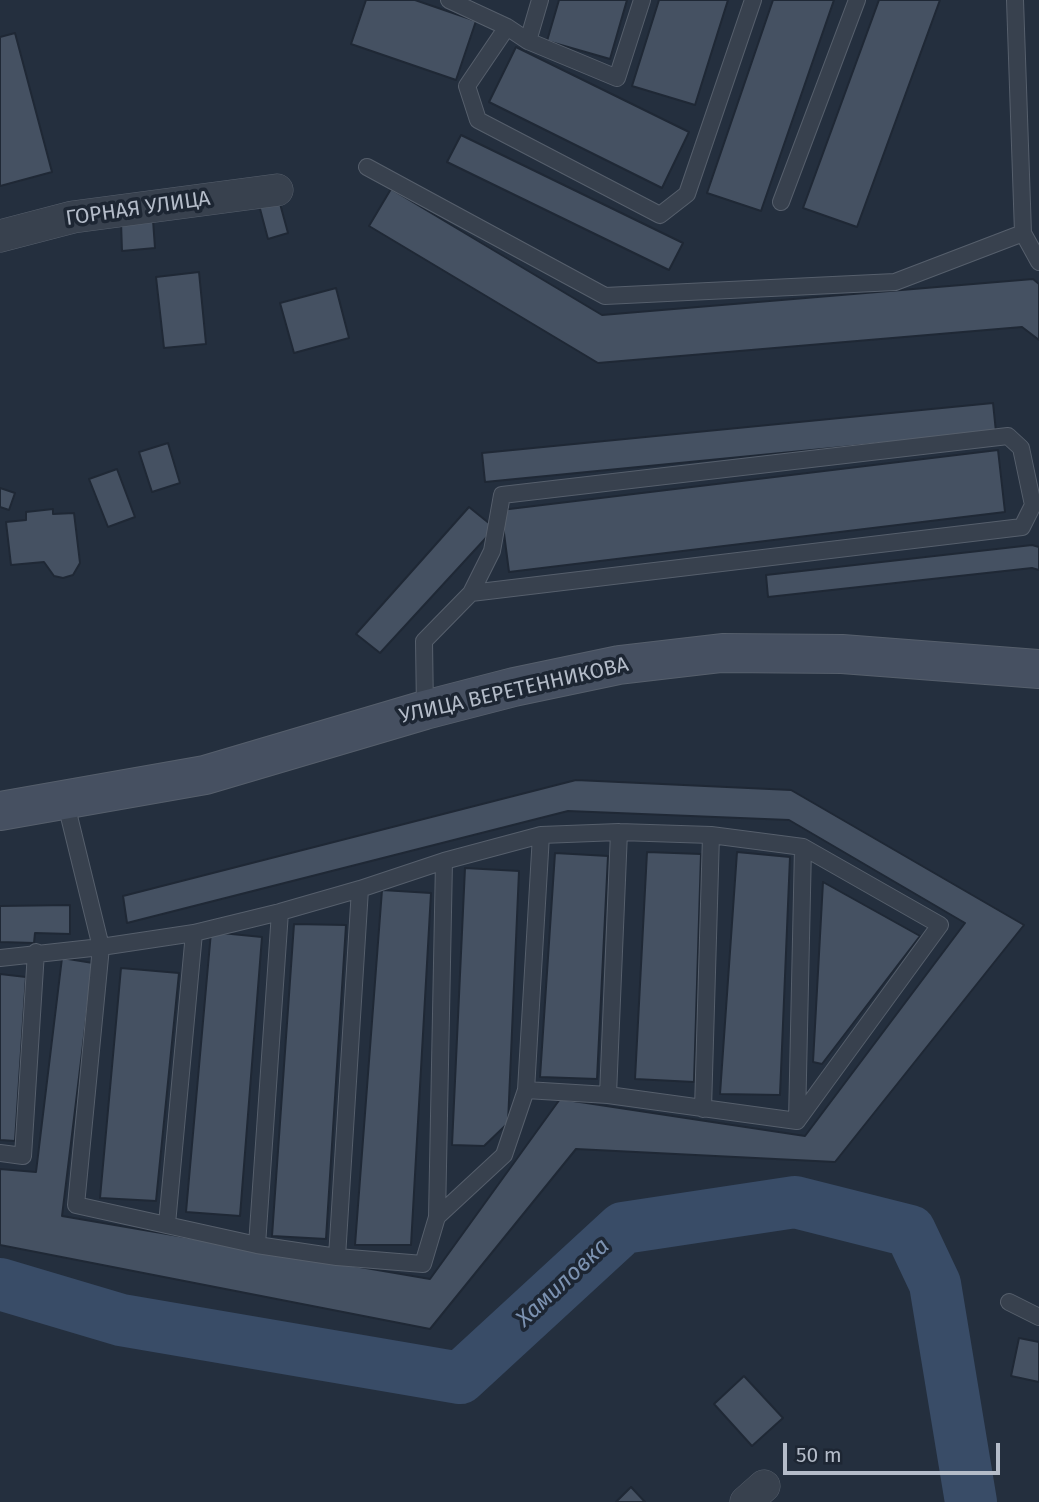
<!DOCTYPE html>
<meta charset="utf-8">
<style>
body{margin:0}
#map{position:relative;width:1039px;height:1502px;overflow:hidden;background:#242f3e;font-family:"Fira Sans",sans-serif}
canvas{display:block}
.scale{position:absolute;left:783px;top:1443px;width:217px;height:32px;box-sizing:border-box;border:4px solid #b4bcc9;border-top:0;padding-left:9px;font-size:21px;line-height:24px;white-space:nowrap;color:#b4bcc9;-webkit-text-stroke:5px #1d2633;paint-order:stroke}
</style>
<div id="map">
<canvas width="1039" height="1502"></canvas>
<div class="scale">50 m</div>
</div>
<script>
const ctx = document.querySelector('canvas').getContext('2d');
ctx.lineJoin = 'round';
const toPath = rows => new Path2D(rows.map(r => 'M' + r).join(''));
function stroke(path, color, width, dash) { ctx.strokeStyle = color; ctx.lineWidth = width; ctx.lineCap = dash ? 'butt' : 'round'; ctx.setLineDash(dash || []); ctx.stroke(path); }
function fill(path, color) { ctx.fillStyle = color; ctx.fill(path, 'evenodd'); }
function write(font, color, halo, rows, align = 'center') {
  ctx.font = font + ' "Fira Sans",sans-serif'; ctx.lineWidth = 7; ctx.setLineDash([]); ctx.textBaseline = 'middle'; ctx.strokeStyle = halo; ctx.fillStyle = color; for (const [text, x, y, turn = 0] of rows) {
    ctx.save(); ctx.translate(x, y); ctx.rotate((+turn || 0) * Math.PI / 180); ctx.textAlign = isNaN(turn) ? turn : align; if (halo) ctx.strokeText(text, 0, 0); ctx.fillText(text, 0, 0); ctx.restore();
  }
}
stroke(toPath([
 [0,1284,121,1320,460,1378,623,1228,795,1202,910,1231,935,1284,971,1502]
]), '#394c67', 52);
const building = toPath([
 [366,0,415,0,476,21,456,80,351,44,366,0],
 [559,0,627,0,610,59,547,41,559,0],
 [659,0,728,0,695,105,632,86,659,0],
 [773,0,834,0,761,211,707,193,773,0],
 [879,0,940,0,857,227,803,208,879,0],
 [15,33,52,172,0,186,0,37,15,33],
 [516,47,689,132,662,188,489,102,516,47],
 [461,135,683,243,669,270,447,162,461,135],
 [391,189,602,315,1033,279,1039,284,1039,340,1022,327,598,363,369,226,391,189],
 [279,200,288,233,268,239,259,205,279,200],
 [153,220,155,248,122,251,121,222,153,220],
 [199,272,206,344,164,348,156,277,199,272],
 [336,288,349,338,294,353,280,303,336,288],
 [993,403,996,432,485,482,482,453,993,403],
 [168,443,180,483,152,492,139,452,168,443],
 [998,450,1005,512,509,572,501,510,998,450],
 [117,469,135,517,108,527,89,479,117,469],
 [0,488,15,493,9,510,0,507,0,488],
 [469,507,495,528,380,653,356,634,469,507],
 [53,509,53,514,74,513,80,563,73,575,63,578,54,576,44,562,11,565,6,522,26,520,26,512,53,509],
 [1032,545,1039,547,1039,570,1032,568,768,597,766,575,1032,545],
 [576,780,791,790,1024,925,835,1162,576,1149,430,1329,0,1245,0,1169,36,1172,62,958,93,963,62,1216,430,1279,560,1099,805,1136,965,923,789,820,568,811,127,923,123,896,576,780],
 [647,852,701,854,694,1082,635,1079,647,852],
 [737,852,790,857,780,1095,720,1094,737,852],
 [555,853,608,856,597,1079,540,1077,555,853],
 [465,868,519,871,508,1123,484,1146,452,1145,465,868],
 [823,882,920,936,822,1064,813,1062,823,882],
 [382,890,431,893,411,1245,355,1245,382,890],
 [70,905,70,934,35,933,34,943,0,942,0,906,70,905],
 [294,924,346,925,326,1239,272,1236,294,924],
 [211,932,262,937,240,1216,186,1212,211,932],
 [121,968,179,973,156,1201,100,1198,121,968],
 [0,974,26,977,15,1141,0,1140,0,974],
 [1019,1338,1039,1342,1039,1382,1011,1376,1019,1338],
 [744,1376,783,1418,752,1446,714,1404,744,1376],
 [631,1487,645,1502,616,1502,631,1487]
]);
fill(building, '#455162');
stroke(building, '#1f2835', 2);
const service = toPath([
 [449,0,507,27,467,86,478,120,660,215,687,194,753,0],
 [1015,0,1023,233,1039,262],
 [507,27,528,41,540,0],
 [528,41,617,78,642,0],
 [367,167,605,296,895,282,1023,233],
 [781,202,857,0],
 [425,710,424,641,471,593,492,551,502,495,1008,436,1021,448,1033,505,1022,527,471,593],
 [65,800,101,947,76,1205,257,1245,337,1257,423,1264,437,1217,504,1155,526,1090,608,1095,797,1121],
 [0,958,101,947,194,933,280,912,360,889,444,861,541,835,619,832,711,835,803,847,940,925,797,1121],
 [526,1090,541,835],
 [608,1095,619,832],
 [703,1109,711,835],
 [797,1121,803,847],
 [0,1153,23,1156,36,952],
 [437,1217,444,861],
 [167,1224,194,933],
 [257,1245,280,912],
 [337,1257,360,889],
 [1009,1302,1039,1317]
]);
const minor = toPath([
 [0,236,73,217,277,190],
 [746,1502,764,1486]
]);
const secondary = toPath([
 [0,811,205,775,425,710,514,687,619,665,722,653,842,654,1039,669]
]);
stroke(service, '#565f6c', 18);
stroke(minor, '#565f6c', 33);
stroke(secondary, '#565f6c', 40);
stroke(service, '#38414e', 16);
stroke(minor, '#38414e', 32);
stroke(secondary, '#465061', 38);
write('21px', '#b4bcc9', '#1d2633', [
 ["ГОРНАЯ УЛИЦА",138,209,-8],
 ["УЛИЦА ВЕРЕТЕННИКОВА",514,691,-13]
]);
write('italic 23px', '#7c92b1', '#1d2633', [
 ["Хамиловка",563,1283,-43]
]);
</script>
